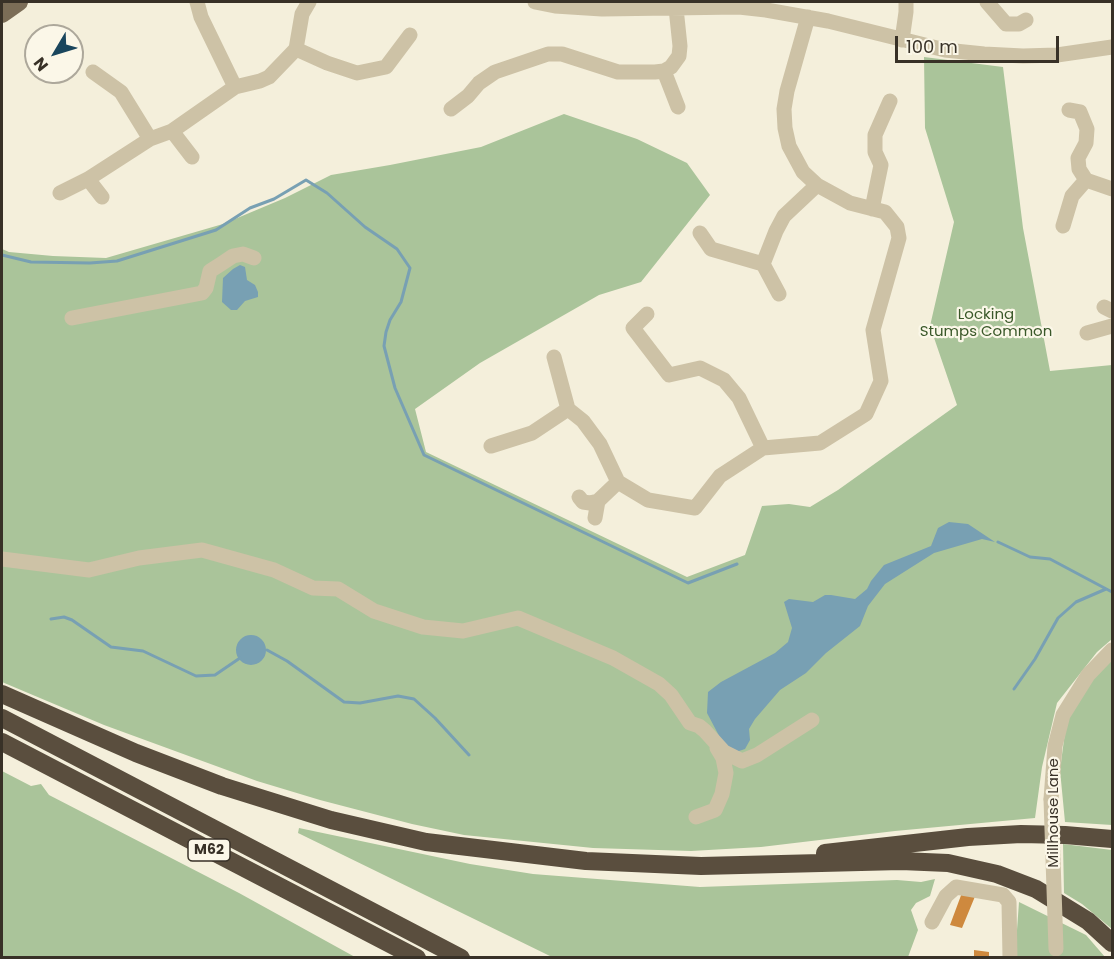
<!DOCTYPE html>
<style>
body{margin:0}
#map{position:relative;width:1114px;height:959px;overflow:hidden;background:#f4efdb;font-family:Poppins,sans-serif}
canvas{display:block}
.frame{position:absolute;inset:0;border:3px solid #383127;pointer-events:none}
.north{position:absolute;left:24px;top:24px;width:60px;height:60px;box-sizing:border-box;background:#fbf7e8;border:2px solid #ada89b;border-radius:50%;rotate:232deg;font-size:16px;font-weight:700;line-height:24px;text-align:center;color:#383127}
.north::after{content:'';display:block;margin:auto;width:21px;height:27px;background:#1a465d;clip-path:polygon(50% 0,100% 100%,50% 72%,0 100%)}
.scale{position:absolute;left:895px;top:36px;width:164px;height:27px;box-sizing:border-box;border:3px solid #383127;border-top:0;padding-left:8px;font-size:18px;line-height:21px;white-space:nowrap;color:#383127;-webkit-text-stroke:4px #fbf7e8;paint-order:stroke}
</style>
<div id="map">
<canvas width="1114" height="959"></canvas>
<div class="frame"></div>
<div class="north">N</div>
<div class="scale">100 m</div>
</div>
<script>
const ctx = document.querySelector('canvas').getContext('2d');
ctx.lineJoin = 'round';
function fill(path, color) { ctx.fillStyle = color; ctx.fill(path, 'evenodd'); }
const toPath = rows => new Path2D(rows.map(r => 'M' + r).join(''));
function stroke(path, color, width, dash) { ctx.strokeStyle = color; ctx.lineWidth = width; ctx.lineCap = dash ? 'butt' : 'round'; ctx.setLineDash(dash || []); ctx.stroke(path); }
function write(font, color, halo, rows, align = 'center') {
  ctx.font = font + ' Poppins,sans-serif'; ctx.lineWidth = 4.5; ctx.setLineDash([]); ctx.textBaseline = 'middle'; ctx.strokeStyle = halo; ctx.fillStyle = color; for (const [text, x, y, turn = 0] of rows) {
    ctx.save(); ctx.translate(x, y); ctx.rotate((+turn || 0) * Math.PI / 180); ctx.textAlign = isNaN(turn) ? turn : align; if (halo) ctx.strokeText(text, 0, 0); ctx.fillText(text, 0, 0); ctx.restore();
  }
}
fill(toPath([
 [924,57,1003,67,1023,228,1050,371,1112,365,1112,639,1097,652,1057,703,1042,767,1035,818,895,831,761,847,691,851,593,848,464,835,412,824,320,800,257,781,104,725,2,682,2,249,9,252,53,256,106,258,223,224,285,198,331,175,390,165,481,147,564,114,637,139,687,163,710,195,641,282,599,295,480,363,415,409,426,452,687,577,745,555,762,506,789,504,810,507,838,490,957,405,930,326,954,222,925,128],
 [1112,658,1112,825,1065,822,1060,770,1067,717,1097,671],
 [2,771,31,786,41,784,49,795,239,893,355,957,2,957],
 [299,828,470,864,533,874,700,887,897,880,921,882,935,879,930,896,916,903,911,910,918,930,908,957,552,957,298,833],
 [1063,844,1112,850,1112,929,1082,904,1064,893],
 [1019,902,1086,935,1105,957,1015,958]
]), '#aac49a');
fill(toPath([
 [240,265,245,267,247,280,255,285,258,292,258,297,245,301,237,310,231,310,222,302,223,278,233,269],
 [949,522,968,524,995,542,982,539,934,553,885,584,868,606,860,626,826,653,806,673,780,690,755,719,749,729,750,740,745,749,736,752,725,747,707,713,708,692,721,682,775,653,788,642,792,628,784,602,789,599,813,602,825,595,831,595,855,599,867,589,871,581,884,565,931,546,938,528],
 '236 650a15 15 0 1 1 30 0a15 15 0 1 1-30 0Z'
]), '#78a0b3');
stroke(toPath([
 [2,255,31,262,90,263,117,261,216,230,250,208,274,199,306,180,327,193,365,227,397,249,410,268,401,302,390,320,386,332,384,346,395,388,424,455,688,583,737,564],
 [998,542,1030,557,1050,559,1112,592],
 [51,619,64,617,72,620,111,647,143,651,196,676,215,675,240,658],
 [267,650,287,661,344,702,360,703,398,696,414,699,435,718,469,755],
 [1014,689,1035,659,1058,618,1076,602,1106,589]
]), '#78a0b3', 3);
fill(toPath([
 [963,890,976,894,962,928,950,925],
 [974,950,989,952,989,958,974,958]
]), '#ce893e');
stroke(toPath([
 [197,2,201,17,235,87],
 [535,2,555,6,602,9,739,7,766,10,828,21,945,50,984,54,1023,56,1057,55,1112,47],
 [987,2,1006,24,1019,24,1026,20],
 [902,40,906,12,906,2],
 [296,49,327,63,357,73,386,67,410,35],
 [664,71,678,107],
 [93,72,121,92,150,139],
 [451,109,468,96,479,83,495,72,548,54,562,54,618,72,655,72,664,71,671,67,679,56,680,46,676,8],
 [1069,110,1080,112,1087,129,1086,143,1078,158,1079,169,1086,180,1112,189],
 [172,131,192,157],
 [88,179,102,197],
 [60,193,88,179,150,139,172,131,235,87,260,81,269,77,296,49,302,14,309,2],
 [872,209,881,165,875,152,875,135,890,101],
 [1063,226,1072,196,1086,180],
 [700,233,711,249,763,264,776,231,784,216,817,185],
 [763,264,779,294],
 [1104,307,1112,311],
 [647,314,633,328,669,375,700,368,724,380,739,398,763,448],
 [72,318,202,293,206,288,210,271,221,264,233,256,243,254,254,258],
 [1087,333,1112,326],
 [554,357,568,409,583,421,600,444,618,482,648,500,695,508,720,476,763,448,820,443,866,414,881,381,873,330,899,238,897,227,885,212,850,203,817,185,803,172,789,146,785,128,784,109,787,91,808,17],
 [491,446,532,433,568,409],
 [579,497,583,502,590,503,598,501],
 [595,518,598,501,618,482],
 [2,559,89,570,139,558,202,550,274,570,313,588,338,589,374,611,423,627,463,631,518,618,613,658,659,684,671,695,690,723,699,726,705,731,724,752,742,761,757,755,812,720],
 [1051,799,1055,746,1063,715,1088,675,1112,650],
 [696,817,715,810,722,794,726,773,723,758,717,748],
 [932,922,946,896,956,887,1003,895,1009,902,1010,958]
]), '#cdc2a6', 15);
stroke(toPath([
 [2,14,19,2]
]), '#7b6d57', 18);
stroke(toPath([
 [2,694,136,753,222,786,331,820,426,842,586,861,701,866,901,861,948,863,997,874,1036,889,1088,921,1112,943],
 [2,718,461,958],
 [2,742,417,958],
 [825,853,968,837,1021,834,1065,835,1112,839]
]), '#5a4e3e', 18);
stroke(toPath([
 [1051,799,1056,949]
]), '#cdc2a6', 15);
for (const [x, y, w] of [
 [209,850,42]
]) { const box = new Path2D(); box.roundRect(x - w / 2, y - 11, w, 22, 4.5); ctx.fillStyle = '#fbf7e8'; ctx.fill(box); stroke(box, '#383127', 1.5); }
write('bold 14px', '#383127', null, [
 ["M62",209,850]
]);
write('15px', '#3a5829', '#fbf7e8', [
 ["Locking",986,315],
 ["Stumps Common",986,332]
]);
write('15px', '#383127', '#fbf7e8', [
 ["Millhouse Lane",1054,813,-90]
]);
</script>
